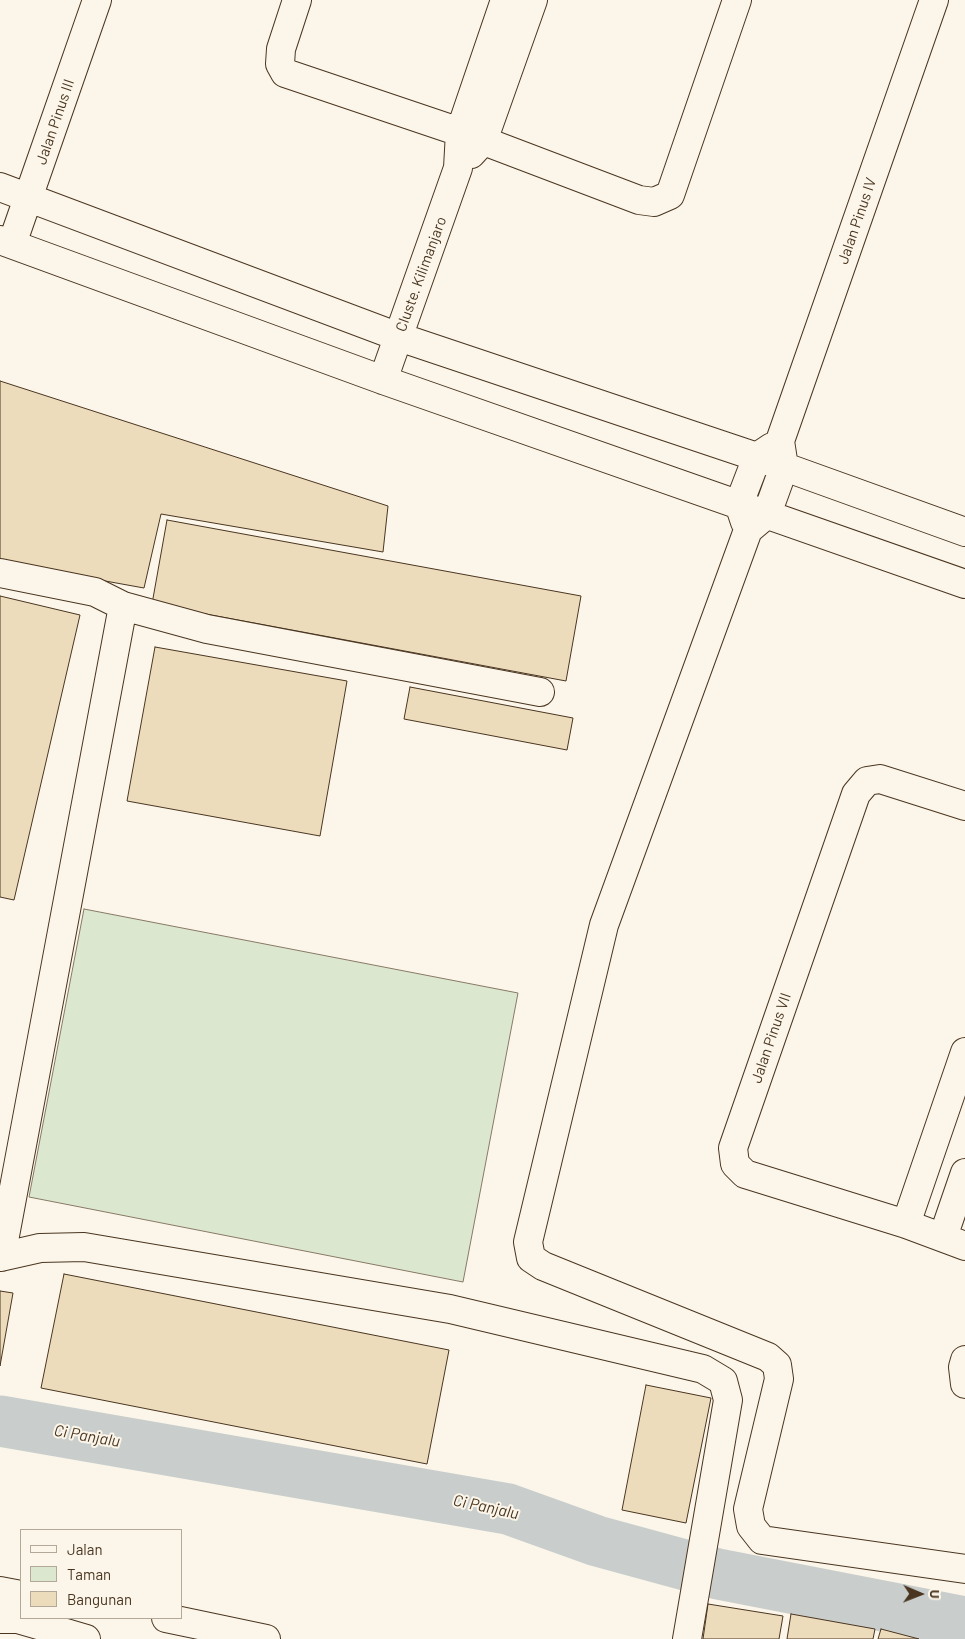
<!DOCTYPE html>
<style>
body{margin:0}
#map{position:relative;width:965px;height:1639px;overflow:hidden;background:#fbf6e9;font-family:Barlow,sans-serif}
canvas{display:block}
.legend{position:absolute;left:20px;top:1529px;width:162px;height:90px;box-sizing:border-box;background:#fbf6e9;border:1px solid #b4a999;margin:0;padding:6px 9px;list-style:none;font-size:15px;color:#4a3520}
.legend li{display:flex;align-items:center;gap:10px;height:25px}
.legend b{width:25px;border:1px solid #b4a999}
.north{position:absolute;left:895px;top:1569px;width:50px;height:50px;-webkit-text-stroke:4px #fbf6e9;paint-order:stroke;rotate:91deg;font-size:14px;font-weight:700;line-height:20px;text-align:center;color:#4a3520}
.north::after{content:'';display:block;margin:auto;width:18px;height:22px;background:#4a3520;clip-path:polygon(50% 0,100% 100%,50% 72%,0 100%)}
</style>
<div id="map">
<canvas width="965" height="1639"></canvas>
<ul class="legend">
<li><b style="height:6px;background:#fbf6e9"></b>Jalan</li>
<li><b style="height:14px;background:#dce7d0"></b>Taman</li>
<li><b style="height:14px;background:#ecdcbc"></b>Bangunan</li>
</ul>
<div class="north">U</div>
</div>
<script>
const ctx = document.querySelector('canvas').getContext('2d');
ctx.lineJoin = 'round';
function fill(path, color) { ctx.fillStyle = color; ctx.fill(path, 'evenodd'); }
const toPath = rows => new Path2D(rows.map(r => 'M' + r).join(''));
function stroke(path, color, width, dash) { ctx.strokeStyle = color; ctx.lineWidth = width; ctx.lineCap = dash ? 'butt' : 'round'; ctx.setLineDash(dash || []); ctx.stroke(path); }
function write(font, color, halo, rows, align = 'center') {
  ctx.font = font + ' Barlow,sans-serif'; ctx.lineWidth = 4; ctx.setLineDash([]); ctx.textBaseline = 'middle'; ctx.strokeStyle = halo; ctx.fillStyle = color; for (const [text, x, y, turn = 0] of rows) {
    ctx.save(); ctx.translate(x, y); ctx.rotate((+turn || 0) * Math.PI / 180); ctx.textAlign = isNaN(turn) ? turn : align; if (halo) ctx.strokeText(text, 0, 0); ctx.fillText(text, 0, 0); ctx.restore();
  }
}
const green = toPath([
 [84,909,518,993,463,1282,29,1197,84,909]
]);
fill(green, '#dce7d0');
stroke(green, '#887966', 1);
stroke(toPath([
 [0,1421,508,1509,597,1541,718,1574,965,1622]
]), '#c9cecd', 51);
const building = toPath([
 [0,381,388,506,383,552,161,514,144,588,0,562,0,381],
 [167,520,581,596,566,681,152,604,167,520],
 [0,596,80,615,14,900,0,897,0,596],
 [155,647,347,681,320,836,127,801,155,647],
 [410,687,573,718,567,750,404,719,410,687],
 [64,1274,449,1350,427,1464,41,1388,64,1274],
 [0,1291,13,1293,0,1366,0,1291],
 [646,1385,711,1398,686,1523,622,1510,646,1385],
 [708,1604,783,1616,779,1639,703,1639,708,1604],
 [791,1614,875,1629,873,1639,787,1639,791,1614],
 [881,1629,919,1639,878,1639,881,1629]
]);
fill(building, '#ecdcbc');
stroke(building, '#4a3520', 1);
const minor = toPath([
 [297,0,281,49,280,64,285,73,460,132,639,200,654,202,670,195,737,0],
 [934,0,780,441,784,467,767,514,748,530,604,925,528,1242,531,1258,543,1266,768,1357,777,1365,779,1379,748,1509,751,1526,762,1540,965,1569],
 [471,154,483,141,533,0],
 [0,187,399,337,757,457,965,532],
 [0,240,383,380,965,584],
 [12,244,97,0],
 [383,380,458,168,460,132,505,0],
 [745,522,739,504,757,457,772,447],
 [0,573,95,592,123,606,207,629,540,692],
 [965,806,880,779,867,781,856,794,733,1148,735,1164,745,1174,906,1224,965,1246],
 [906,1224,965,1052],
 [943,1237,965,1173],
 [0,1257,40,1248,84,1247,450,1309,703,1369,723,1381,728,1400,687,1639],
 [1,1257,123,606],
 [965,1360,963,1367,965,1384],
 [0,1591,21,1595],
 [166,1618,266,1639],
 [0,1619,18,1619,86,1639]
]);
stroke(minor, '#4a3520', 30);
stroke(minor, '#fbf6e9', 28);
write('15px', '#4a3520', '#fbf6e9', [
 ["Jalan Pinus III",55,122,-71],
 ["Jalan Pinus IV",857,221,-71],
 ["Cluste. Kilimanjaro",421,274,-70],
 ["Jalan Pinus VII",771,1038,-71]
]);
write('italic 16px', '#4a3520', '#fbf6e9', [
 ["Ci Panjalu",87,1436,10],
 ["Ci Panjalu",486,1507,12]
]);
</script>
